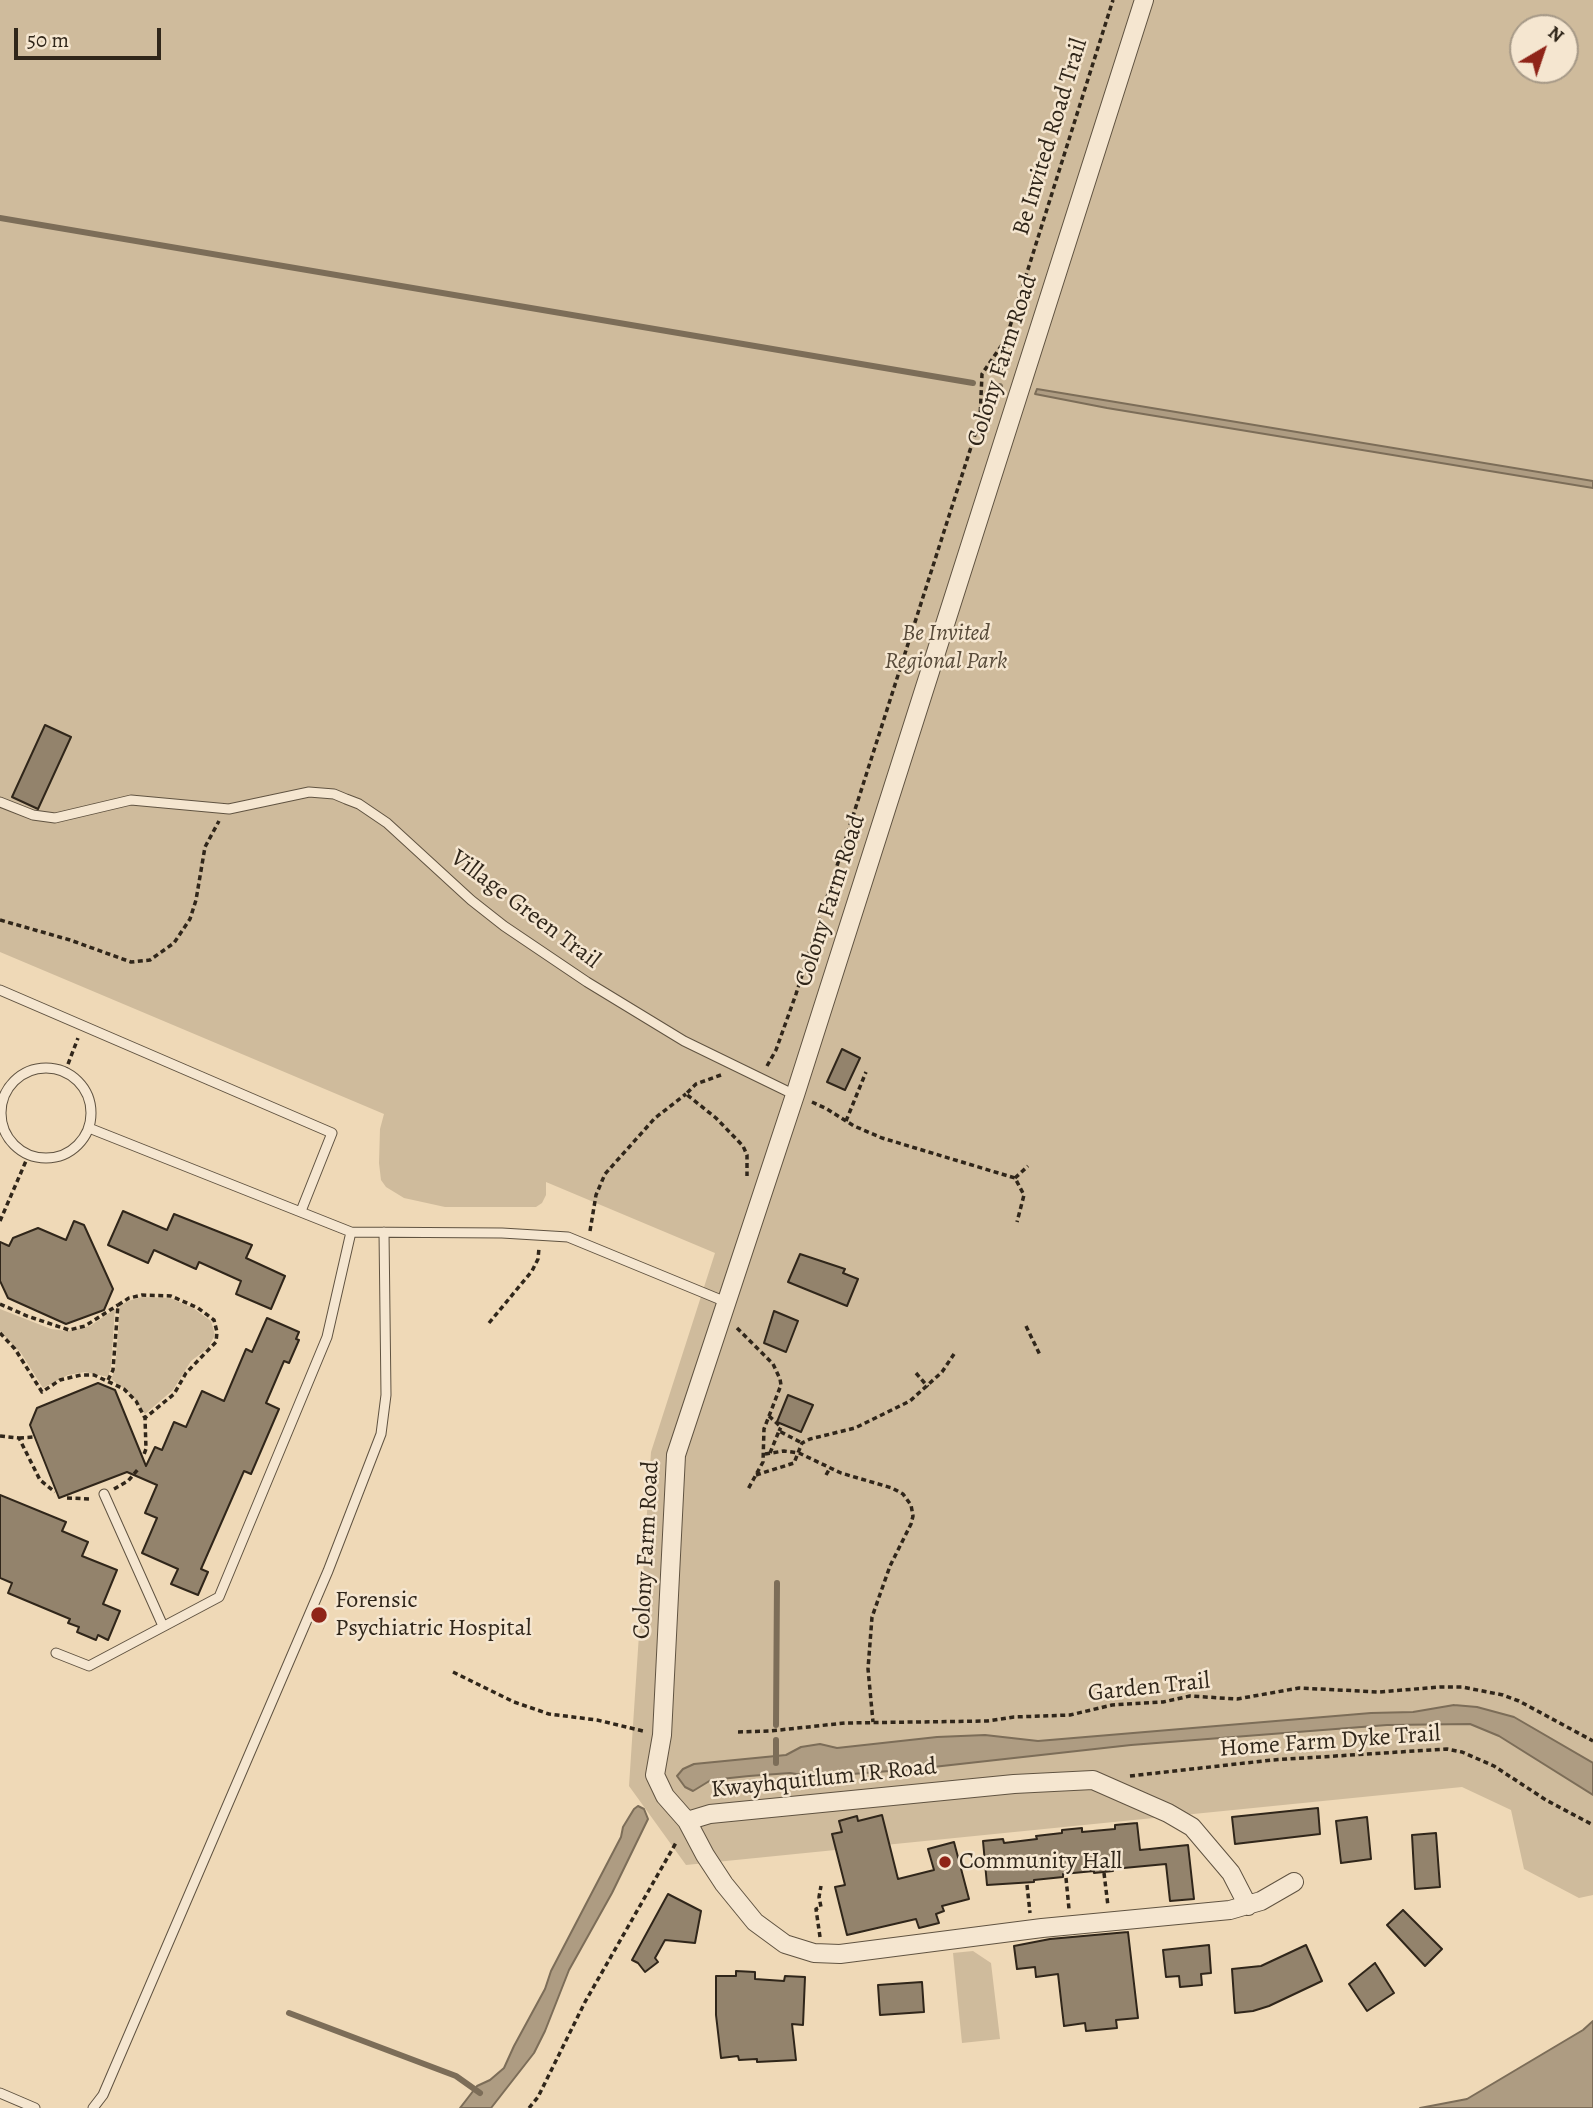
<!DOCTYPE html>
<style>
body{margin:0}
#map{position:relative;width:1593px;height:2108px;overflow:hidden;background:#efd9b7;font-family:Alegreya,serif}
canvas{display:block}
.north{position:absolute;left:1509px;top:14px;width:70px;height:70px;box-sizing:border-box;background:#f5e6d0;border:2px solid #a69987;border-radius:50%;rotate:39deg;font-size:19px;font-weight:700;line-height:28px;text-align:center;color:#30261a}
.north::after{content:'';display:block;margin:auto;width:24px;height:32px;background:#8f2418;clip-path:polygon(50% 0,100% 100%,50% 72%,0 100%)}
.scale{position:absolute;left:14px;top:28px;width:147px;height:32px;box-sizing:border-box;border:4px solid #30261a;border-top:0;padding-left:9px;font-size:21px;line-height:24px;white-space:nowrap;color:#30261a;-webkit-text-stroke:5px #f5e6d0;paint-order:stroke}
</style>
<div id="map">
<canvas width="1593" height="2108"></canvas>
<div class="north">N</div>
<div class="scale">50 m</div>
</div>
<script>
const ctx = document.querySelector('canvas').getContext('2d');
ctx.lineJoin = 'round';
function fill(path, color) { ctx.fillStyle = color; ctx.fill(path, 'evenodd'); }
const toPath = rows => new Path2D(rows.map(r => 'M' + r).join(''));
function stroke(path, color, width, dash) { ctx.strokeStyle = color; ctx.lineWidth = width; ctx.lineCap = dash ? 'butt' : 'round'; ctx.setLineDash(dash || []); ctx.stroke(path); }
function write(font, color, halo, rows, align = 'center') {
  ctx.font = font + ' Alegreya,serif'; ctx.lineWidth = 5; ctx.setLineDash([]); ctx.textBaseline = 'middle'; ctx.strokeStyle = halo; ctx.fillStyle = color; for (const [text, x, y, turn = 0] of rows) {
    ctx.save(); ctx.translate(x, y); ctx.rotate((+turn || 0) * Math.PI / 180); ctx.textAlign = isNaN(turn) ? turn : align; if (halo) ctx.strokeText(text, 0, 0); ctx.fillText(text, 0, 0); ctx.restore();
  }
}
fill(toPath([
 [0,0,1593,0,1593,1895,1579,1898,1524,1869,1511,1810,1462,1787,686,1865,629,1786,651,1452,715,1253,546,1182,546,1195,542,1203,536,1207,445,1207,404,1198,386,1187,381,1180,379,1163,380,1129,384,1114,0,952],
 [1523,28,1565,28,1565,70,1523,70],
 [142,1297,170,1298,193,1308,211,1321,215,1335,208,1348,191,1361,173,1390,145,1414,132,1395,111,1379,115,1370,120,1306,128,1301],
 [0,1309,51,1329,67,1331,90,1326,115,1309,111,1367,108,1377,85,1372,68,1375,43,1388,21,1353,0,1331],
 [973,1951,991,1963,1000,2039,962,2043,953,1953]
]), '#cfbb9c');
const water = toPath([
 [1037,389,1593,481,1593,488,1107,408,1035,394,1037,389],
 [1454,1705,1477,1707,1514,1717,1593,1763,1593,1795,1499,1736,1470,1724,1387,1725,1131,1745,915,1769,814,1777,790,1773,749,1776,711,1780,693,1791,685,1787,677,1776,683,1769,694,1764,786,1755,801,1747,820,1744,837,1748,937,1737,985,1735,1038,1741,1371,1713,1413,1712,1454,1705],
 [638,1806,644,1809,648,1819,612,1893,569,1970,545,2031,534,2053,491,2108,460,2108,477,2086,490,2080,504,2068,514,2046,545,1989,551,1971,621,1837,623,1827,634,1809,638,1806],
 [1593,2021,1593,2108,1420,2108,1467,2099,1583,2030,1593,2021]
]);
fill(water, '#ae9c82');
stroke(water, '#7c6d58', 2);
stroke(toPath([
 [0,218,973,383],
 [991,390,1000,386],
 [776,1725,777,1583],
 [776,1740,776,1763],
 [289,2013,456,2076,480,2093]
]), '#7c6d58', 6);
const building = toPath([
 [45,725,71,737,38,809,12,797,45,725],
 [842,1049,860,1058,845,1090,827,1082,842,1049],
 [123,1211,167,1230,174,1214,252,1245,246,1258,285,1276,271,1309,236,1294,241,1281,199,1262,196,1269,154,1250,148,1263,108,1245,123,1211],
 [74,1221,84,1225,113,1289,104,1310,66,1324,8,1298,0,1281,0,1242,9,1246,13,1238,38,1228,66,1240,74,1221],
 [800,1254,845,1269,843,1273,858,1279,847,1306,788,1282,800,1254],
 [774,1311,798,1321,786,1352,764,1343,774,1311],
 [267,1318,299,1332,296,1339,299,1340,289,1363,284,1361,266,1403,279,1409,251,1474,244,1471,201,1569,208,1572,198,1595,171,1584,178,1569,142,1553,157,1518,145,1513,157,1485,127,1472,59,1498,30,1425,37,1408,98,1383,115,1390,146,1466,155,1447,162,1450,174,1422,186,1427,202,1391,224,1401,246,1349,252,1352,267,1318],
 [788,1395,813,1405,801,1432,777,1422,788,1395],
 [0,1495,66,1522,62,1531,88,1542,82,1556,117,1570,103,1604,120,1611,108,1640,98,1635,96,1640,77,1632,79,1627,68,1623,70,1619,8,1593,12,1583,0,1578,0,1495],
 [1318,1808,1320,1834,1235,1844,1232,1817,1318,1808],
 [882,1815,898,1879,934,1870,928,1849,954,1842,969,1899,942,1906,944,1911,936,1914,939,1923,919,1928,916,1919,847,1935,835,1887,845,1885,832,1834,842,1832,839,1821,857,1816,858,1821,882,1815],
 [1367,1817,1371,1859,1341,1863,1336,1821,1367,1817],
 [1137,1823,1140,1850,1188,1845,1194,1899,1170,1901,1166,1864,1113,1869,1113,1871,1094,1873,1094,1871,1063,1874,1063,1877,1034,1880,1034,1882,987,1885,983,1841,1003,1839,1004,1843,1037,1839,1036,1836,1062,1833,1062,1830,1082,1828,1082,1832,1115,1829,1115,1825,1137,1823],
 [1436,1833,1440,1887,1415,1889,1412,1835,1436,1833],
 [668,1894,701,1911,695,1943,665,1940,655,1958,658,1962,645,1972,638,1963,632,1960,668,1894],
 [1403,1910,1442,1949,1425,1966,1387,1925,1403,1910],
 [1128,1932,1138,2018,1116,2020,1117,2028,1086,2031,1085,2023,1064,2026,1058,1974,1036,1977,1035,1967,1017,1969,1014,1946,1050,1939,1128,1932],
 [1209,1945,1211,1973,1201,1974,1202,1985,1180,1987,1179,1976,1166,1977,1163,1950,1209,1945],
 [1306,1945,1322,1981,1269,2006,1253,2011,1235,2013,1232,1969,1261,1966,1306,1945],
 [1375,1963,1394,1993,1367,2011,1349,1984,1375,1963],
 [736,1971,755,1972,755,1979,784,1981,785,1976,805,1977,803,2025,792,2024,796,2060,757,2062,757,2059,739,2060,738,2056,721,2058,716,2015,716,1976,736,1976,736,1971],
 [922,1982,924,2012,880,2015,878,1985,922,1982]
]);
fill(building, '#93836c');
stroke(building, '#30261a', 2);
const lane = toPath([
 [0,802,33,815,55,818,131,800,229,809,309,792,334,794,346,799,359,804,387,823,471,900,504,926,587,982,684,1041,795,1095],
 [0,990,332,1133,301,1211],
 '1 1113a45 45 0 1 1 90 0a45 45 0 1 1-90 0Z',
 [89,1128,351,1232,502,1233,568,1237,726,1302],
 [104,1494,163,1626],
 [56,1653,89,1666,219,1597,327,1337,351,1232],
 [0,2093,35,2108],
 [93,2108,103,2095,328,1571,381,1434,386,1395,384,1232]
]);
const street = toPath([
 [1144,0,795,1095,676,1455,662,1735,655,1775,665,1796,687,1821,705,1855,724,1884,755,1922,785,1944,814,1953,840,1954,1042,1928,1230,1910,1261,1901,1294,1882],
 [687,1821,710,1814,1014,1784,1093,1780,1168,1813,1192,1827,1231,1873,1248,1906]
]);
stroke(lane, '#605341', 11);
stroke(street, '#605341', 20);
stroke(toPath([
 [992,361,1006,373],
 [0,920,70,940,131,962,150,960,174,943,190,919,196,900,205,847,219,821],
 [767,1066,776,1050,796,994,980,419,982,374,1006,339,1113,0],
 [65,1072,78,1038],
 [721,1075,696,1084,686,1094,716,1118,743,1146,747,1155,747,1176],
 [812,1102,827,1109,854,1126,882,1138,1015,1178,1024,1195,1017,1222],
 [846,1121,866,1072],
 [1015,1178,1028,1166],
 [0,1221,29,1154],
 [590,1231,596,1195,605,1174,655,1118,686,1094],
 [0,1304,27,1316,69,1330,85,1326,118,1305],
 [489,1323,532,1271,538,1259,539,1248],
 [1026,1326,1040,1355],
 [737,1328,773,1364,780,1379,781,1385,764,1429,763,1462,747,1491],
 [0,1333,15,1349,42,1392,60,1380,81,1375,94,1375,124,1389,136,1401,145,1418,146,1449,143,1457],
 [916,1373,928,1387],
 [108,1380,113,1370,118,1305,129,1298,142,1295,171,1296,198,1308,214,1320,217,1332,216,1342,186,1373,174,1394,145,1418],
 [769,1416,781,1427,779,1431],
 [0,1436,19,1438,40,1480,55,1492],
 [19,1438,34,1437],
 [770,1453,779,1431,802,1443],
 [765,1454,784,1451,799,1453,841,1473,892,1488,903,1494,911,1505,913,1516,911,1524,890,1566,872,1617,868,1669,873,1722],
 [756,1475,794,1463,802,1443,810,1439,855,1428,910,1401,942,1372,954,1354],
 [826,1475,830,1468],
 [114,1489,128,1481,139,1468],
 [67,1498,91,1499],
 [453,1672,514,1702,549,1714,597,1720,643,1731],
 [738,1732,770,1731,845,1723,987,1721,1014,1717,1070,1715,1112,1705,1163,1702,1190,1696,1237,1699,1299,1688,1379,1692,1440,1687,1462,1687,1503,1695,1519,1701,1593,1741],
 [1130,1776,1272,1760,1447,1749,1462,1752,1494,1766,1546,1800,1593,1825],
 [1104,1873,1108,1906],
 [1066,1878,1069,1909],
 [1027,1885,1030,1913],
 [820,1937,816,1909,821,1907,819,1897,821,1886],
 [529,2108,538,2097,585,2002,677,1841]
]), '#30261a', 3.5, [5, 3.5]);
stroke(lane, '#f5e6d0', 9);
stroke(street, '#f5e6d0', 18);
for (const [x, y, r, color] of [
 [319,1615,9,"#8f2418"],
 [945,1862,7,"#8f2418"]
]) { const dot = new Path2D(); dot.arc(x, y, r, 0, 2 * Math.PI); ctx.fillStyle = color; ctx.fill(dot); stroke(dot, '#f5e6d0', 2.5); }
write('24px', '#30261a', '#f5e6d0', [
 ["Be Invited Road Trail",1051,137,-73],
 ["Colony Farm Road",1003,361,-72],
 ["Colony Farm Road",831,901,-72],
 ["Village Green Trail",525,910,37],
 ["Colony Farm Road",647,1550,-87],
 ["Garden Trail",1149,1688,-6],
 ["Home Farm Dyke Trail",1330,1742,-4],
 ["Kwayhquitlum IR Road",824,1779,-6]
]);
write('italic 24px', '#584b3a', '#f5e6d0', [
 ["Be Invited",946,634],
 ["Regional Park",946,662]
]);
write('24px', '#30261a', '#f5e6d0', [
 ["Forensic",335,1601],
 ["Psychiatric Hospital",335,1629],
 ["Community Hall",959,1862]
], 'left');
</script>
